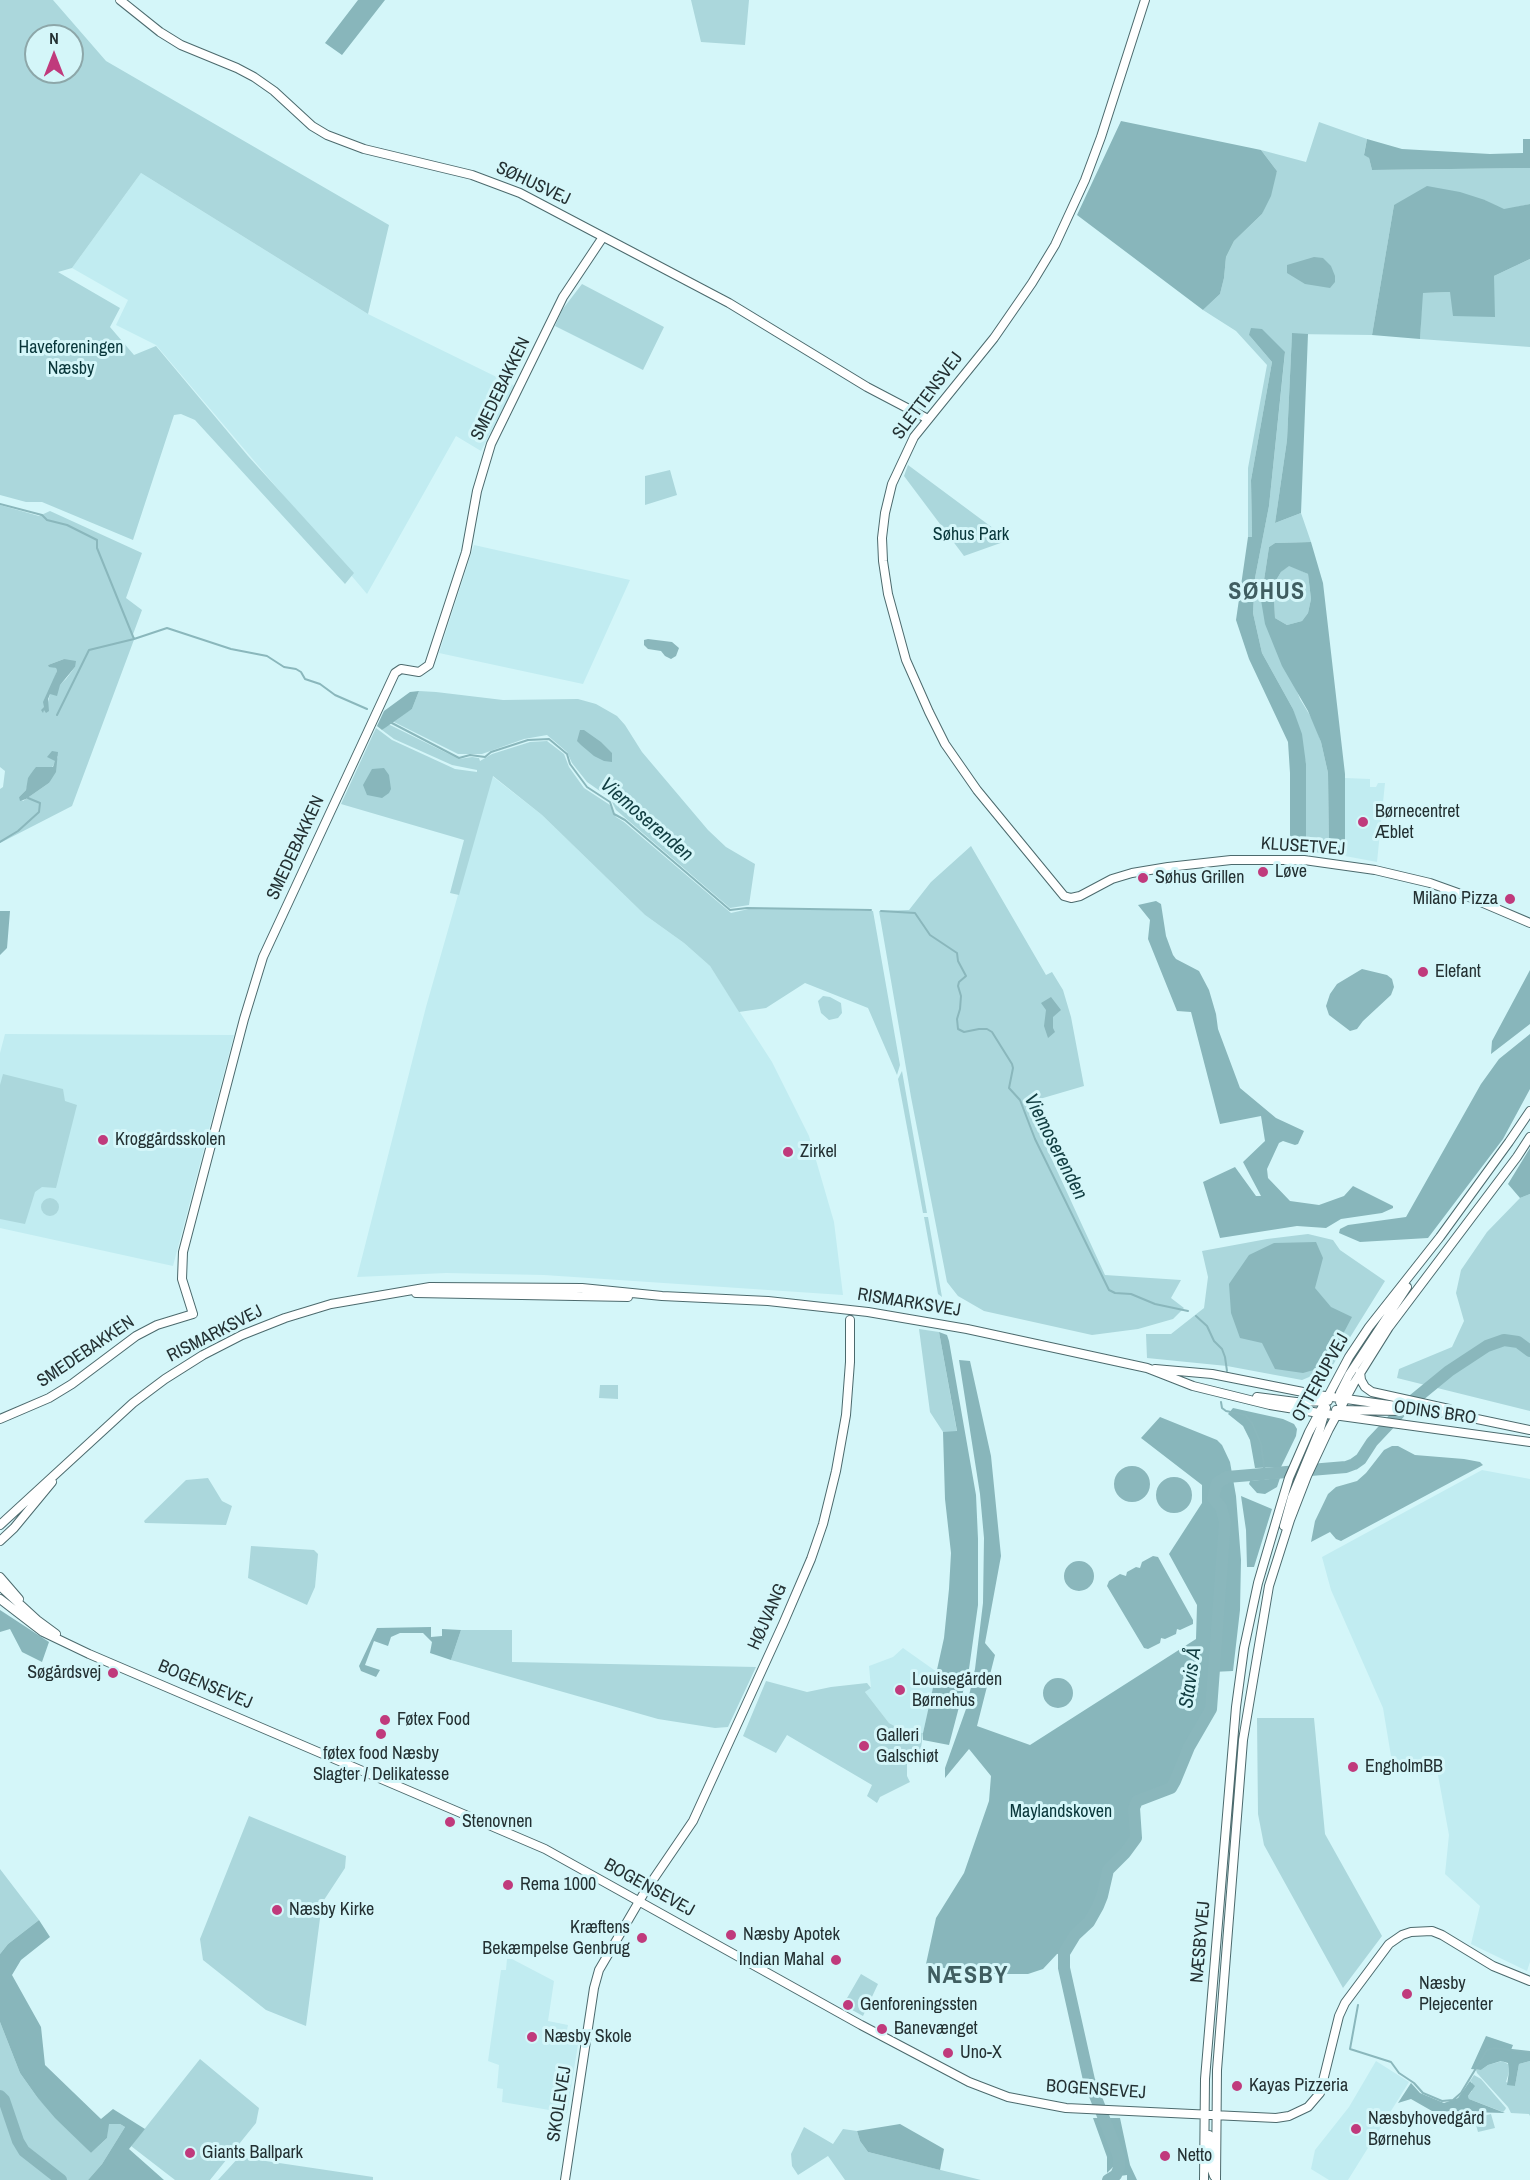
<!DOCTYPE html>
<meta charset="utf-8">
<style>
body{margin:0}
#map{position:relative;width:1530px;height:2180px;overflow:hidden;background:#d4f6f9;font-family:"Archivo Narrow",sans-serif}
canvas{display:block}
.north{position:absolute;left:24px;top:24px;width:60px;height:60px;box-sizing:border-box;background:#d4f6f9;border:2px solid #8da7a9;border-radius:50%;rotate:0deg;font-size:16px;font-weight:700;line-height:24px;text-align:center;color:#233032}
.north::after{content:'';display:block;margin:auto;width:21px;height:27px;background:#c03a7c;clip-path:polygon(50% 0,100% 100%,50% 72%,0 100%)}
</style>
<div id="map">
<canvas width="1530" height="2180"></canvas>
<div class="north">N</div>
</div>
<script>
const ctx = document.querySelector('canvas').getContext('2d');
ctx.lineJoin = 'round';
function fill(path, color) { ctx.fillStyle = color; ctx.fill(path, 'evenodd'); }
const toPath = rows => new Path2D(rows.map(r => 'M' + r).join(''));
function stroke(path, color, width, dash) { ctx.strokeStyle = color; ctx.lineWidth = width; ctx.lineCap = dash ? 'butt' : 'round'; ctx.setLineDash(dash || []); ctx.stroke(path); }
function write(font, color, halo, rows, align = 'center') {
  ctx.font = font + ' "Archivo Narrow",sans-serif'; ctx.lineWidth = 6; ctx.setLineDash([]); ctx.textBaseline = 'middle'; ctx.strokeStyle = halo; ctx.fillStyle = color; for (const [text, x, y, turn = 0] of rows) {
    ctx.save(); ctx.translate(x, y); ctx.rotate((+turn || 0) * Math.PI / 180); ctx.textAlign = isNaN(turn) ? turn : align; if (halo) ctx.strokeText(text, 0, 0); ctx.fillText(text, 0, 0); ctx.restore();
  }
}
fill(toPath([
 [141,173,368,314,515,386,481,451,456,436,367,594,156,345,116,325,128,300,72,268],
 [474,545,630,580,583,684,439,653],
 [492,776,542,815,645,915,684,943,710,966,772,1062,809,1136,834,1222,843,1295,544,1275,446,1273,357,1277,426,1007],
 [1345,778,1370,779,1370,787,1376,787,1378,783,1385,783,1377,862,1345,856],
 [5,1034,234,1035,173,1266,0,1228,0,1053],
 [1482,1470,1530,1479,1530,1962,1527,1971,1471,1944,1480,1906,1445,1874,1449,1835,1438,1775,1394,1774,1383,1708,1331,1590,1322,1557],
 [903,1648,937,1672,923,1733,900,1729,889,1723,865,1692,871,1688,869,1666,893,1657],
 [507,1959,512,1959,554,1981,548,2021,568,2025,566,2035,579,2038,567,2113,502,2102,503,2089,497,2088,499,2065,488,2061,501,1970,506,1970],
 [1376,2061,1409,2082,1348,2180,1329,2180,1311,2169,1315,2150,1349,2107]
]), '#c1ecf1');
fill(toPath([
 [0,0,53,0,106,61,389,225,368,314,141,173,72,268,58,272,120,308,110,327,134,355,156,346,248,456,354,573,345,584,195,420,181,414,174,415,133,540,42,502,26,502,0,495],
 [36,36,72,36,72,72,36,72],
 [691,0,749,0,745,45,701,42],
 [1319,122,1367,139,1364,154,1369,158,1372,170,1530,168,1530,204,1504,210,1485,200,1394,205,1372,335,1292,334,1287,440,1275,523,1301,513,1311,542,1275,543,1269,547,1261,600,1300,699,1314,722,1321,742,1328,773,1329,854,1306,851,1306,764,1293,709,1262,653,1253,613,1255,578,1269,506,1285,353,1249,335,1272,362,1251,480,1252,537,1248,537,1248,468,1267,365,1236,331,1203,310,1220,294,1224,278,1226,257,1234,241,1262,214,1277,171,1261,150,1306,162],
 [1530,259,1530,347,1420,339,1422,293,1450,292,1494,317,1494,276],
 [582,284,664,327,643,370,555,326,562,310],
 [908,465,1009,540,964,556,904,476],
 [670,470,677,495,645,505,645,476],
 [0,505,39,516,50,511,142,553,126,598,142,610,132,637,135,637,72,806,0,843,0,789,3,787,5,771,0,767],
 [64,659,75,667,66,679,50,694,46,710,44,710,57,671,56,668,48,665],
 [58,756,49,783,23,801,19,797,26,790,32,772,41,767,51,769,56,761,53,759],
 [1289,565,1308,574,1311,599,1308,613,1302,621,1287,625,1275,618,1274,598,1275,582,1281,572],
 [419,691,436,692,503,700,578,699,596,704,617,716,625,725,642,752,708,830,726,847,755,864,749,905,730,908,616,810,610,798,587,782,572,763,567,752,547,735,524,739,482,754,458,754,392,721,412,709],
 [388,724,459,759,472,757,479,758,480,761,492,754,530,742,547,741,564,754,569,767,584,788,610,805,616,817,624,822,731,913,753,908,873,911,900,1065,897,1075,868,1008,805,983,766,1008,739,1012,710,966,684,943,645,915,542,815,493,776,459,895,450,893,464,840,341,804,376,728,392,740,455,769,477,772,477,770,452,765,394,739,382,730],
 [971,846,1046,975,1052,972,1063,990,1071,1017,1084,1086,1026,1103,1105,1275,1181,1280,1171,1298,1184,1308,1173,1319,1138,1329,1092,1335,984,1311,958,1296,947,1282,911,1097,879,911,909,910,931,882],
 [823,996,830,997,841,1003,842,1013,838,1018,829,1020,821,1013,818,1001],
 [902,1071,927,1213,923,1213,898,1079],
 [3,1074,63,1089,65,1101,77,1105,56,1188,42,1187,35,1192,25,1224,0,1219,0,1085],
 [1530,1194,1530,1411,1397,1378,1399,1369,1452,1347,1464,1321,1456,1293,1461,1270,1487,1232,1520,1198],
 '41 1207a9 9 0 1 1 18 0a9 9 0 1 1-18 0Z',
 [924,1217,928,1217,942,1297,938,1294],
 [1308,1234,1333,1240,1340,1250,1385,1281,1331,1368,1302,1380,1227,1366,1147,1358,1146,1334,1171,1334,1204,1308,1208,1277,1202,1251,1267,1239],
 [919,1329,939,1332,957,1432,943,1432,930,1412],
 [600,1385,618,1385,618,1399,599,1398],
 [208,1478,222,1501,232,1506,226,1525,145,1523,144,1521,186,1480],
 [251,1546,314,1550,318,1554,315,1587,307,1605,248,1578],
 [461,1630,512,1630,512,1662,756,1667,728,1727,715,1728,658,1719,451,1660],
 [766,1681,807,1692,831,1687,867,1683,871,1688,865,1692,889,1723,900,1729,923,1733,920,1756,907,1759,907,1776,910,1782,880,1797,877,1803,867,1796,872,1785,787,1735,776,1753,743,1736],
 [1257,1718,1314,1718,1325,1834,1382,1936,1343,1988,1264,1845,1258,1814],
 [249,1816,346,1856,345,1868,322,1903,306,2026,266,2010,203,1960,200,1939],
 [0,1869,39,1920,8,1944,0,1954],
 [861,1974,878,1984,863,2016,843,2005],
 [0,2022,20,2073,37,2097,91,2153,107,2138,108,2124,120,2124,125,2127,102,2164,88,2180,0,2180],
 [200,2059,259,2108,256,2123,210,2180,175,2180,131,2146],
 [1502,2061,1508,2064,1509,2072,1506,2082,1515,2086,1519,2064,1530,2061,1530,2116,1529,2114,1511,2113,1508,2107,1477,2073,1476,2070,1481,2070,1488,2065],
 [1474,2075,1481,2079,1506,2108,1505,2110,1503,2112,1469,2099,1468,2096,1472,2091,1472,2082,1470,2081],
 [1491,2114,1495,2128,1478,2132,1474,2118],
 [804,2127,833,2144,843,2129,857,2131,860,2141,868,2152,981,2180,845,2180,828,2156,798,2175,792,2166,791,2154],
 [239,2157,373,2177,373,2180,218,2180]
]), '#abd7dc');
fill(toPath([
 [358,0,385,0,342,55,325,43],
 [1121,121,1261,150,1277,171,1271,196,1262,214,1234,241,1226,257,1224,278,1220,294,1203,310,1077,215],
 [1367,139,1402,149,1490,154,1523,153,1523,139,1530,139,1530,168,1372,170,1369,158,1364,155],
 [1427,186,1460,192,1485,200,1504,209,1530,204,1530,259,1494,276,1495,317,1453,316,1450,292,1423,293,1420,339,1372,335,1394,205],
 [1251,328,1262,329,1285,352,1269,506,1255,578,1253,613,1262,653,1293,709,1302,734,1306,764,1306,851,1290,851,1290,773,1288,742,1249,659,1236,620,1248,537,1252,537,1251,480,1272,362,1249,335],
 [1292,333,1308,334,1301,513,1275,523,1287,440],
 [1311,542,1323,583,1345,774,1345,856,1329,854,1328,773,1321,742,1308,711,1282,666,1265,624,1261,600,1269,547,1275,543],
 [1289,566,1308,574,1311,599,1308,613,1302,621,1287,625,1275,618,1274,598,1275,582,1281,572],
 [419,691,412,709,382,730,377,726,384,711,410,692],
 [384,768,389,775,391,789,389,793,382,798,367,795,363,785,372,769],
 [1156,901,1161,904,1166,936,1173,955,1176,959,1199,971,1209,990,1216,1014,1218,1029,1240,1088,1276,1118,1304,1131,1298,1144,1295,1145,1283,1141,1279,1143,1267,1169,1268,1178,1290,1201,1319,1205,1344,1196,1353,1186,1393,1206,1393,1208,1382,1213,1341,1219,1326,1228,1297,1226,1220,1238,1203,1182,1235,1167,1256,1196,1261,1196,1243,1162,1265,1141,1261,1116,1220,1124,1191,1012,1177,1011,1148,939,1150,920,1138,905],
 [0,911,10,911,7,948,0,955],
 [1530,970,1530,1024,1491,1054,1492,1041],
 [1530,1034,1530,1089,1503,1139,1428,1238,1360,1242,1339,1233,1340,1229,1348,1225,1406,1217,1481,1084,1499,1059],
 [1530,1148,1530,1194,1520,1198,1508,1184],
 [939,1332,947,1335,949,1341,976,1495,978,1539,978,1605,969,1669,949,1745,923,1740,923,1733,944,1638,949,1589,951,1553,945,1499,943,1432,957,1431],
 [959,1360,970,1361,991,1456,1001,1556,985,1643,995,1655,977,1726,1030,1745,1196,1639,1197,1605,1169,1554,1202,1503,1202,1485,1141,1438,1160,1417,1217,1440,1222,1445,1230,1462,1236,1496,1241,1560,1240,1610,1233,1671,1212,1672,1211,1709,1189,1747,1175,1781,1171,1788,1137,1801,1134,1808,1136,1838,1125,1853,1108,1870,1102,1896,1089,1922,1075,1935,1064,1953,1057,1954,1043,1969,1028,1974,971,1974,926,1964,936,1918,964,1873,989,1801,991,1776,969,1749,945,1778,945,1768,966,1709,975,1669,983,1603,984,1538,980,1494],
 [1233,1408,1283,1419,1294,1424,1297,1429,1296,1436,1281,1467,1255,1468,1250,1440,1243,1426,1228,1414],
 [1280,1478,1277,1487,1265,1494,1257,1493,1249,1484,1250,1481],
 [1241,1496,1272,1509,1254,1567,1247,1567,1246,1530],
 [0,1610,49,1642,42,1662,22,1652,10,1629,0,1632],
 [431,1627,431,1637,442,1636,442,1629,461,1630,451,1660,430,1653,432,1642,423,1633,400,1633,391,1637,388,1646,374,1641,365,1665,380,1670,376,1677,361,1671,359,1666,377,1628],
 [39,1920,50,1937,21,1960,12,1975,41,2027,45,2065,101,2119,113,2109,145,2129,129,2149,164,2180,88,2180,102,2164,125,2127,120,2124,109,2124,107,2138,91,2153,55,2118,37,2097,20,2073,0,2022,0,1954,8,1944],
 [1486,2036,1513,2045,1511,2050,1530,2052,1530,2061,1519,2064,1515,2086,1507,2085,1509,2072,1508,2063,1501,2061,1488,2065,1481,2070,1471,2069],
 [1470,2081,1475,2086,1468,2096,1469,2099,1505,2113,1432,2111,1411,2099,1398,2103,1411,2083,1420,2093,1444,2103,1458,2098],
 [1093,2118,1100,2118,1115,2155,1115,2165,1107,2173,1107,2157],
 [1107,2118,1120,2118,1130,2165,1137,2180,1127,2180,1127,2175,1120,2176,1123,2168,1123,2162],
 [900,2124,944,2149,940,2170,868,2152,860,2141,857,2131]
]), '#88b6bb');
fill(toPath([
 [1314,257,1323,258,1331,266,1335,276,1335,282,1330,288,1305,284,1287,273,1287,265],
 [648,639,672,642,679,648,676,656,671,659,665,656,661,651,648,649,644,645,644,640],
 [64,659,76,661,75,667,60,685,57,696,50,694,48,699,49,711,46,713,44,710,43,713,41,710,44,707,43,702,57,671,56,668,49,667,48,665],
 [580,730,584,730,601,742,612,753,612,762,604,761,594,756,581,745,577,741],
 [52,751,58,752,56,772,49,783,26,799,20,801,19,797,26,790,28,778,32,772,36,767,53,767,55,761,47,757],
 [1362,969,1387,975,1392,979,1394,987,1391,995,1363,1021,1357,1029,1350,1031,1329,1015,1326,1006,1330,994,1337,984],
 [1051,997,1061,1010,1053,1017,1053,1028,1055,1032,1048,1038,1044,1026,1046,1010,1041,1003],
 [1316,1242,1323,1258,1315,1288,1331,1307,1352,1317,1333,1353,1317,1369,1303,1373,1275,1369,1262,1343,1240,1338,1231,1313,1229,1284,1249,1255,1274,1243],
 [1392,1446,1398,1446,1415,1455,1464,1459,1480,1462,1483,1465,1341,1541,1336,1539,1330,1532,1311,1542,1315,1521,1328,1494,1336,1487,1357,1481,1366,1473,1384,1450],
 '1114 1484a18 18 0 1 1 36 0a18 18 0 1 1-36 0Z',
 '1156 1495a18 18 0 1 1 36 0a18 18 0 1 1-36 0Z',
 [1153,1556,1158,1557,1193,1620,1193,1624,1180,1630,1177,1629,1176,1634,1165,1639,1161,1638,1160,1643,1148,1649,1144,1648,1107,1586,1109,1581,1120,1574,1126,1576,1127,1572,1136,1567,1140,1568,1142,1562],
 '1064 1576a15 15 0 1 1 30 0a15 15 0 1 1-30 0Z',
 '1043 1693a15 15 0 1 1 30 0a15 15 0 1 1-30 0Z'
]), '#8ab7bc');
stroke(toPath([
 [0,504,42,515,47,520,67,525,97,540,97,548,134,639,167,628,231,649,267,656,284,667,296,669,301,672,305,679,320,684,335,695,367,709],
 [57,715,89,650,134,639],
 [390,722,459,758,470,755,485,757,491,752,528,740,549,739,567,754,570,764,587,787,610,802,614,814,625,820,730,910,747,908,871,910],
 [0,842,18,831,39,812,40,803,28,798],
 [881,911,915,913,930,935,957,953,958,961,966,976,959,982,958,986,961,996,960,1009,957,1019,958,1029,964,1032,979,1029,987,1029,992,1032,1012,1064,1013,1068,1009,1088,1020,1100,1035,1139,1109,1290,1115,1293,1131,1294,1155,1304,1188,1311],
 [1196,1316,1207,1326,1214,1341,1222,1349,1225,1357,1227,1371],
 [1221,1402,1222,1408,1226,1411,1245,1415,1252,1423,1261,1444,1265,1474],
 [1358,2005,1350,2049,1391,2062,1399,2073,1414,2083,1423,2093,1442,2101,1453,2100,1461,2093,1487,2050,1494,2048,1530,2052]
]), '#8ab7bc', 2);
stroke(toPath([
 [0,2096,4,2100,18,2141,24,2151,61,2180],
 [1108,2180,1116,2175,1119,2168,1119,2157,1089,2080,1064,1968,1064,1953,1075,1935,1089,1922,1098,1906,1102,1896,1108,1870,1125,1853,1136,1838,1134,1808,1137,1801,1171,1788,1175,1781,1189,1747,1211,1709,1225,1522,1221,1507,1213,1498,1217,1483,1227,1477,1346,1467,1354,1464,1361,1459,1372,1442,1405,1407,1449,1371,1487,1346,1504,1340,1518,1342,1530,1351]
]), '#8ab7bc', 12);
const secondary = toPath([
 [120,0,160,32,181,45,237,68,254,77,274,91,312,126,327,135,364,149,472,175,520,193,729,303,867,387,928,419],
 [1145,0,1101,137,1085,180,1055,245,1032,283,994,338,914,437,892,484,885,513,882,538,883,561,888,594,906,660,929,712,945,744,977,790,1064,896,1071,898,1080,896,1112,879,1132,873,1168,867,1231,860,1304,860,1375,870,1430,883,1469,897,1530,923],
 [416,1293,628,1297],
 [1155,1369,1212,1374,1318,1395,1453,1414,1530,1430],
 [1360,1372,1361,1380,1365,1387,1372,1392,1449,1409],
 [1257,1397,1296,1402,1328,1401],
 [1340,1402,1340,1393,1349,1375,1407,1287],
 [1336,1410,1404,1411],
 [0,1419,49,1398,72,1384,136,1336,157,1325,193,1314,182,1279,183,1252,244,1019,263,957,395,673,401,669,419,672,429,665,466,552,477,491,491,444,563,297,603,237],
 [0,1525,133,1403,165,1379,203,1355,242,1335,285,1318,331,1304,430,1287,582,1288,662,1296,768,1301,868,1312,967,1329,1147,1368,1193,1386,1270,1405,1319,1413,1530,1442],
 [1284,1526,1292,1497,1320,1429,1326,1408],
 [0,1541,14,1528,52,1482],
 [0,1577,19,1599],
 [0,1586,37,1620,56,1634],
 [0,1599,43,1632,89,1654,545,1849,861,2025,969,2082,1008,2097,1066,2108,1276,2118,1289,2116,1308,2107,1320,2093,1339,2016,1345,2003,1389,1944,1402,1935,1411,1932,1432,1931,1442,1935,1493,1966,1530,1981],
 [1209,2135,1210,2165,1214,2176],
 [565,2180,594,1988,599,1970,644,1893,693,1821,783,1624,811,1559,823,1524,836,1471,846,1415,850,1362,850,1320],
 [1204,2180,1205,2079,1236,1707,1244,1648,1258,1583,1280,1508,1289,1478,1309,1432,1349,1357,1369,1327,1440,1237,1509,1142,1530,1111],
 [1216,2180,1217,2070,1243,1740,1269,1586,1290,1520,1307,1476,1329,1429,1354,1383,1389,1327,1517,1157,1530,1137]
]);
stroke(secondary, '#4c6a6d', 10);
stroke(secondary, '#fff', 8);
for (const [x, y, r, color] of [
 [1363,822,6,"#c03a7c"],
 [1263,872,6,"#c03a7c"],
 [1143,878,6,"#c03a7c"],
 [1510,899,6,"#c03a7c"],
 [1423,972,6,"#c03a7c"],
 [103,1140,6,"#c03a7c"],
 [788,1152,6,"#c03a7c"],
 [113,1673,6,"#c03a7c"],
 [900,1690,6,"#c03a7c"],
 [385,1720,6,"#c03a7c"],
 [381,1734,6,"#c03a7c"],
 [864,1746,6,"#c03a7c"],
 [1353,1767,6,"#c03a7c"],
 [450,1822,6,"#c03a7c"],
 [508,1885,6,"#c03a7c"],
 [277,1910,6,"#c03a7c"],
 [731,1935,6,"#c03a7c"],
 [642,1938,6,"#c03a7c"],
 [836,1960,6,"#c03a7c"],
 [1407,1994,6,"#c03a7c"],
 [848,2005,6,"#c03a7c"],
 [882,2029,6,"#c03a7c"],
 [532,2037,6,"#c03a7c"],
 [948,2053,6,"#c03a7c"],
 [1237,2086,6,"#c03a7c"],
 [1356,2129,6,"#c03a7c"],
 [190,2153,6,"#c03a7c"],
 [1165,2156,6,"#c03a7c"]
]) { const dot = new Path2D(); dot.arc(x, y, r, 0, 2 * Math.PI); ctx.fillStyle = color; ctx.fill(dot); stroke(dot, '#d4f6f9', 2); }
write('18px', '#233032', '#d4f6f9', [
 ["SØHUSVEJ",533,184,25],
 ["SMEDEBAKKEN",501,389,-64],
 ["SLETTENSVEJ",928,396,-53],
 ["KLUSETVEJ",1303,847,4],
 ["SMEDEBAKKEN",296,848,-65],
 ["RISMARKSVEJ",909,1303,9],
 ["RISMARKSVEJ",215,1334,-27],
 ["SMEDEBAKKEN",86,1352,-34],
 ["OTTERUPVEJ",1321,1378,-61],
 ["ODINS BRO",1435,1413,8],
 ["HØJVANG",768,1617,-66],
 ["BOGENSEVEJ",205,1685,23],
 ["BOGENSEVEJ",649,1888,29],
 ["NÆSBYVEJ",1201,1942,-85],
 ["BOGENSEVEJ",1096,2090,4],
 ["SKOLEVEJ",560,2104,-81]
]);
write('18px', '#08363a', '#d4f6f9', [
 ["Haveforeningen",71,348],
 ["Næsby",71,369],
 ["Søhus Park",971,535],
 ["Maylandskoven",1061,1812]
]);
write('18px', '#233032', '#d4f6f9', [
 ["Børnecentret",1375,812],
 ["Æblet",1375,833],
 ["Løve",1275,872],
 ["Søhus Grillen",1155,878],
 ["Milano Pizza",1498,899,"right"],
 ["Elefant",1435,972],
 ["Kroggårdsskolen",115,1140],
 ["Zirkel",800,1152],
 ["Søgårdsvej",101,1673,"right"],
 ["Louisegården",912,1680],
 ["Børnehus",912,1701],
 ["Føtex Food",397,1720],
 ["Galleri",876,1736],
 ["Galschiøt",876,1757],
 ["føtex food Næsby",381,1754,"center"],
 ["Slagter / Delikatesse",381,1775,"center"],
 ["EngholmBB",1365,1767],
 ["Stenovnen",462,1822],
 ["Rema 1000",520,1885],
 ["Næsby Kirke",289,1910],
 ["Kræftens",630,1928,"right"],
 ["Bekæmpelse Genbrug",630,1949,"right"],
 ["Næsby Apotek",743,1935],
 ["Indian Mahal",824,1960,"right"],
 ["Næsby",1419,1984],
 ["Plejecenter",1419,2005],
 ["Genforeningssten",860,2005],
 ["Banevænget",894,2029],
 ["Næsby Skole",544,2037],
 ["Uno-X",960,2053],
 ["Kayas Pizzeria",1249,2086],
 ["Næsbyhovedgård",1368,2119],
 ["Børnehus",1368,2140],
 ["Giants Ballpark",202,2153],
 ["Netto",1177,2156]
], 'left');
write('italic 20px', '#113d41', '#d4f6f9', [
 ["Viemoserenden",646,820,41],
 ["Viemoserenden",1055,1147,63],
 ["Stavis Å",1191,1678,-82]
]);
ctx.letterSpacing = '1.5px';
write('bold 24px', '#405e61', '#d4f6f9', [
 ["SØHUS",1267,593],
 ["NÆSBY",968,1977]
]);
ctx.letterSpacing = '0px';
</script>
